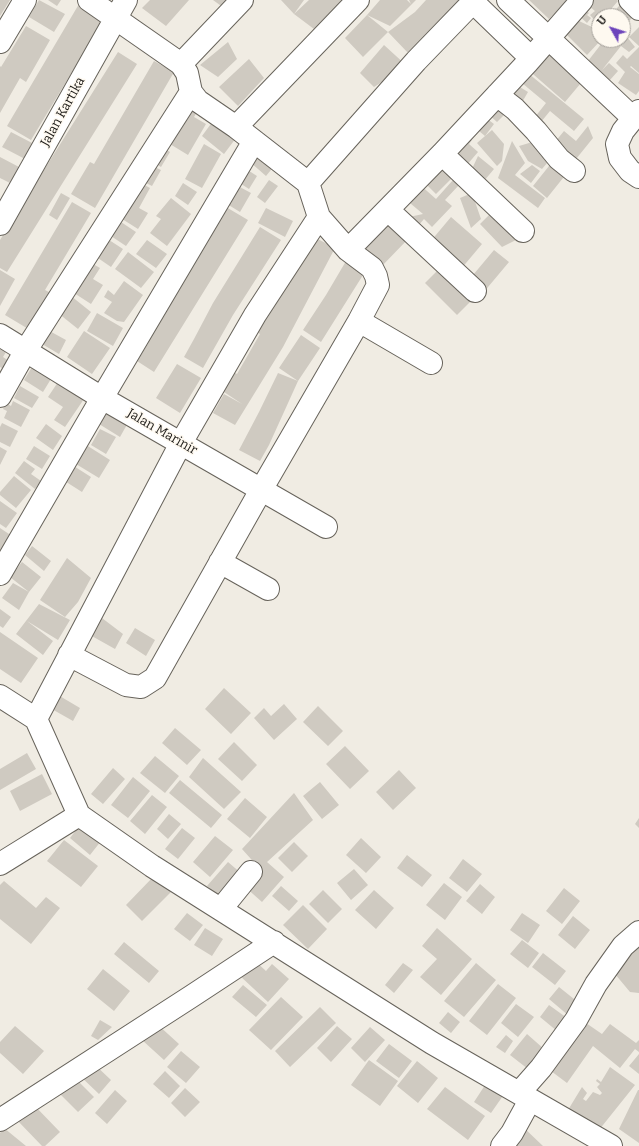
<!DOCTYPE html>
<style>
body{margin:0}
#map{position:relative;width:639px;height:1146px;overflow:hidden;background:#f0ece3;font-family:Bitter,serif}
canvas{display:block}
.north{position:absolute;left:591px;top:8px;width:40px;height:40px;box-sizing:border-box;background:#fef9f0;border:1px solid #a4a09a;border-radius:50%;rotate:309deg;font-size:11px;font-weight:700;line-height:16px;text-align:center;color:#1d1b18}
.north::after{content:'';display:block;margin:auto;width:14px;height:18px;background:#6c43bb;clip-path:polygon(50% 0,100% 100%,50% 72%,0 100%)}
</style>
<div id="map">
<canvas width="639" height="1146"></canvas>
<div class="north">U</div>
</div>
<script>
const ctx = document.querySelector('canvas').getContext('2d');
ctx.lineJoin = 'round';
function fill(path, color) { ctx.fillStyle = color; ctx.fill(path, 'evenodd'); }
const toPath = rows => new Path2D(rows.map(r => 'M' + r).join(''));
function stroke(path, color, width, dash) { ctx.strokeStyle = color; ctx.lineWidth = width; ctx.lineCap = dash ? 'butt' : 'round'; ctx.setLineDash(dash || []); ctx.stroke(path); }
function write(font, color, halo, rows, align = 'center') {
  ctx.font = font + ' Bitter,serif'; ctx.lineWidth = 3; ctx.setLineDash([]); ctx.textBaseline = 'middle'; ctx.strokeStyle = halo; ctx.fillStyle = color; for (const [text, x, y, turn = 0] of rows) {
    ctx.save(); ctx.translate(x, y); ctx.rotate((+turn || 0) * Math.PI / 180); ctx.textAlign = isNaN(turn) ? turn : align; if (halo) ctx.strokeText(text, 0, 0); ctx.fillText(text, 0, 0); ctx.restore();
  }
}
fill(toPath([
 [0,0,10,0,0,16],
 [39,0,65,14,54,32,29,17],
 [48,0,61,0,57,6],
 [150,0,189,0,166,26,142,8],
 [213,0,232,0,224,8],
 [281,0,304,0,294,14],
 [309,0,344,0,314,29,294,14],
 [380,0,407,0,411,4,409,0,416,0,390,26,367,15],
 [426,0,465,0,409,54,388,32,415,12],
 [529,0,567,0,549,19],
 [584,0,617,0,618,1,605,16,599,16,599,25,590,15,595,11,583,1],
 [622,3,634,16,623,27,623,16,609,16],
 [79,4,104,19,31,140,7,126],
 [582,7,589,13,587,15,591,18,587,23,576,13],
 [367,15,388,32,363,57,345,38],
 [579,21,594,28,599,32,599,40,601,40,587,55,566,34,566,32],
 [26,26,50,40,26,82,20,78,0,113,0,66,1,67],
 [639,27,639,46,629,37],
 [627,37,635,47,629,52,621,46,602,70,609,63,618,71,610,80,588,61,602,43,615,40,623,40,623,38],
 [228,42,237,59,218,77,200,65],
 [547,44,586,77,565,102,526,68],
 [384,45,407,66,374,87,360,73],
 [639,47,639,73,631,66,630,67,639,74,639,91,636,95,618,83,625,72,616,63,623,55,627,59],
 [118,52,137,64,7,272,0,268,0,240],
 [249,59,264,78,238,106,219,87],
 [154,61,174,72,95,208,71,194,90,162,94,164],
 [523,69,584,119,574,131,550,111,541,122,535,117,546,103,516,78],
 [515,84,528,92,521,104,506,99],
 [189,100,200,107,194,117,206,124,188,155,165,141],
 [496,106,504,115,497,122,488,114],
 [482,115,494,124,485,136,479,131,475,136,463,138],
 [213,121,236,138,224,154,202,136],
 [588,126,593,138,572,164,555,142,564,131,576,141],
 [492,130,504,144,502,161,497,166,477,143],
 [11,132,34,144,25,159,2,147],
 [472,140,469,144,478,152,466,166,450,152,460,141],
 [512,141,525,163,515,175,545,198,538,208,498,178],
 [536,141,553,156,542,169,528,161,519,146],
 [204,144,221,154,202,188,185,179],
 [160,145,170,152,161,167,150,160],
 [259,151,275,165,266,176,250,162],
 [478,156,494,169,484,181,471,171],
 [0,157,19,167,10,183,0,178],
 [553,161,567,173,547,198,533,186],
 [148,164,161,170,152,186,140,180],
 [532,165,540,171,531,183,520,174],
 [436,166,456,174,436,194,426,184],
 [243,167,257,176,249,189,235,180],
 [269,180,278,186,265,203,257,197],
 [453,180,459,185,445,200,452,206,432,227,424,219,418,226,409,217,423,214,404,198,418,183,436,199],
 [139,182,150,188,139,208,148,213,138,229,119,217],
 [183,183,197,192,188,205,175,196],
 [238,186,251,193,240,212,227,204],
 [61,193,70,198,57,220,49,215],
 [472,193,481,219,471,228,460,198],
 [171,198,191,214,167,246,150,233,161,219,156,216],
 [72,202,91,213,45,290,51,293,30,330,5,315],
 [226,207,248,220,154,372,137,361,149,342,143,339],
 [266,208,293,221,285,237,258,223],
 [494,210,520,238,502,247,480,224],
 [385,216,409,238,380,268,357,246],
 [451,217,482,244,461,269,430,242],
 [118,220,136,232,126,246,108,234],
 [260,227,281,240,233,315,203,368,184,357,194,339,213,303],
 [312,236,335,248,283,347,235,425,213,413,224,394,242,404,218,388,230,370,237,374,260,334,255,331],
 [106,238,123,249,111,267,95,256],
 [147,240,167,254,156,268,136,254],
 [494,250,509,262,483,293,468,281],
 [128,252,154,272,141,288,115,269],
 [349,256,368,267,321,342,303,330,326,295],
 [93,264,100,268,93,279,103,285,91,304,74,293],
 [441,267,473,299,457,315,425,283],
 [0,270,15,279,0,306],
 [124,281,143,295,124,322,117,321,104,313,112,302,104,297,108,290,114,295],
 [71,296,91,312,78,329,58,313],
 [97,313,123,328,113,346,87,331],
 [44,328,66,340,59,354,37,341],
 [84,331,110,348,92,374,67,357],
 [301,335,320,348,298,381,269,445,260,461,239,450,259,412,278,373,298,381,279,368],
 [0,348,6,352,3,357,12,363,7,371,0,367],
 [35,362,54,374,43,392,24,380],
 [177,364,201,378,180,413,156,398],
 [60,379,86,396,65,427,54,420,63,407,48,397],
 [20,386,39,397,32,408,14,398],
 [13,401,30,410,21,427,4,418,7,411,3,409,6,403,11,406],
 [107,409,129,421,120,437,99,424],
 [2,423,18,431,10,447,0,442,0,427],
 [46,424,62,436,53,450,36,438],
 [100,429,116,437,106,454,91,445],
 [83,443,110,460,99,478,71,461],
 [34,446,50,456,42,469,26,459],
 [0,447,7,451,0,465],
 [24,461,35,469,31,474,41,481,35,489,15,473],
 [69,463,91,477,82,492,60,478],
 [14,476,31,490,16,508,0,495,0,492],
 [0,501,17,513,6,528,0,524],
 [0,528,12,536,0,551],
 [32,546,51,561,44,571,25,555],
 [67,558,91,578,78,602,65,617,40,600],
 [22,562,41,577,29,592,19,610,2,598,13,583,29,592,10,577],
 [39,604,70,620,58,640,27,621,53,641,43,655,16,634],
 [0,609,11,617,3,628,0,626],
 [98,615,123,634,115,649,90,635],
 [135,628,155,640,146,656,126,643],
 [0,632,38,658,21,683,0,669],
 [224,688,251,713,231,734,205,709],
 [58,695,80,708,73,721,50,708],
 [284,704,297,719,274,740,254,718,264,708,271,716],
 [318,706,343,731,328,746,303,722],
 [175,728,201,750,187,765,162,743],
 [234,742,257,765,242,781,218,759],
 [345,746,369,771,350,789,326,764],
 [27,753,36,769,0,790,0,769],
 [155,756,179,776,165,793,140,773],
 [203,758,241,792,224,809,189,777],
 [113,768,125,779,103,804,91,794],
 [399,770,416,788,393,810,376,792],
 [42,774,52,794,20,811,10,791],
 [133,777,150,791,128,818,111,805],
 [180,780,222,815,211,828,169,793],
 [320,782,339,805,322,819,303,796],
 [294,793,313,820,267,862,284,877,262,902,244,886,259,868,242,849],
 [152,795,167,807,145,834,130,821],
 [245,798,267,817,250,838,227,819],
 [169,814,181,824,168,839,157,829],
 [639,818,639,828,635,824],
 [80,825,101,841,90,855,70,838],
 [182,828,195,838,178,859,165,849],
 [215,836,233,850,210,877,193,862],
 [361,838,381,857,366,873,346,855],
 [64,840,98,866,81,887,47,861],
 [294,842,308,856,292,872,278,858],
 [407,855,432,875,422,887,397,868],
 [463,859,482,874,467,892,449,878],
 [228,862,242,874,221,898,207,886],
 [354,869,368,885,351,900,337,883],
 [154,876,171,892,142,921,126,905],
 [4,881,36,908,46,897,60,908,31,944,0,919,0,885],
 [444,883,462,897,445,920,426,905],
 [480,884,495,897,482,914,466,901],
 [281,886,298,901,289,911,272,896],
 [564,888,580,901,562,924,546,911],
 [323,890,342,909,328,923,309,904],
 [374,890,394,908,376,929,355,910],
 [303,905,327,929,308,949,283,925],
 [187,913,203,925,190,941,174,929],
 [522,913,540,925,528,943,510,930],
 [573,916,590,930,575,949,558,935],
 [205,928,223,939,212,956,194,945],
 [437,928,472,959,441,995,420,977,437,959,422,946],
 [522,940,539,953,528,968,510,954],
 [124,942,159,971,149,983,114,954],
 [639,943,639,993,630,992,615,974],
 [543,953,566,971,555,985,532,967],
 [253,959,266,971,272,964,289,979,268,1002,239,975],
 [403,963,413,970,394,993,385,985],
 [476,963,496,980,464,1017,444,1001],
 [103,969,130,991,114,1011,87,989],
 [498,984,516,998,487,1035,469,1021],
 [243,985,267,1005,256,1017,232,997],
 [559,987,579,1003,569,1016,549,999],
 [281,997,303,1017,271,1050,249,1030],
 [516,1004,534,1017,518,1037,501,1023],
 [549,1005,567,1018,557,1031,540,1017],
 [320,1007,336,1023,290,1067,275,1051],
 [448,1012,460,1022,451,1033,439,1023],
 [100,1020,112,1027,98,1040,91,1036],
 [586,1023,602,1034,610,1024,636,1043,639,1040,639,1052,635,1049,620,1068,593,1046,567,1083,551,1071],
 [157,1024,179,1044,164,1060,142,1040],
 [15,1026,44,1051,23,1074,0,1053,0,1042],
 [337,1026,352,1039,331,1062,317,1048],
 [370,1027,385,1040,365,1062,351,1048],
 [527,1034,544,1049,528,1069,510,1055],
 [506,1035,513,1041,505,1053,496,1047],
 [389,1044,412,1061,399,1078,376,1061],
 [181,1051,200,1067,186,1083,167,1067],
 [639,1054,639,1074,629,1066],
 [369,1060,398,1081,380,1106,351,1085],
 [417,1061,438,1078,418,1103,397,1086],
 [92,1062,111,1080,99,1094,79,1075],
 [610,1067,635,1085,599,1130,568,1110,582,1087,587,1093,583,1099,586,1101,593,1092,600,1095,602,1093,597,1087,600,1084,596,1081,597,1079,601,1082],
 [165,1071,180,1086,169,1098,153,1084],
 [72,1075,94,1097,78,1112,56,1090],
 [489,1079,507,1090,491,1113,474,1102],
 [445,1087,485,1116,468,1140,427,1109],
 [185,1088,200,1102,185,1117,171,1103],
 [115,1090,127,1101,107,1124,95,1113],
 [638,1090,639,1090,639,1143,619,1129],
 [32,1103,60,1132,45,1146,42,1146,16,1119],
 [522,1126,543,1146,507,1146],
 [4,1128,26,1146,0,1146,0,1133]
]), '#cfcac1');
const minor = toPath([
 [471,0,531,58],
 [508,0,633,118],
 [630,0,639,9],
 [0,42,25,0],
 [181,64,242,0],
 [497,95,515,109,536,131,559,159,574,171],
 [639,111,623,131,617,144,620,158,630,171,639,177],
 [236,127,358,0],
 [442,154,523,231],
 [308,183,416,61,473,2],
 [388,210,475,291],
 [0,224,126,0],
 [348,250,442,154,527,63,582,0],
 [359,321,431,363],
 [0,335,102,398,326,527],
 [0,396,26,350,191,92],
 [220,562,268,589],
 [0,574,102,398,254,141],
 [69,655,126,685,141,687,155,678,261,490,359,321,378,285,376,276,372,268,348,250,319,217,308,183,236,127,198,101,191,92,187,73,181,64,89,0],
 [0,696,36,719,79,815,152,866,432,1043,611,1146],
 [36,719,181,443,255,315,319,217],
 [0,864,79,815],
 [221,909,251,872],
 [519,1093,541,1068,576,1020,596,984,623,946,639,932],
 [0,1120,192,996,274,942],
 [502,1146,512,1133,530,1100]
]);
stroke(minor, '#67635b', 24);
stroke(minor, '#fff', 22);
write('13px', '#1d1b18', '#fef9f0', [
 ["Jalan Kartika",63,112,-61],
 ["Jalan Marinir",162,432,30]
]);
</script>
